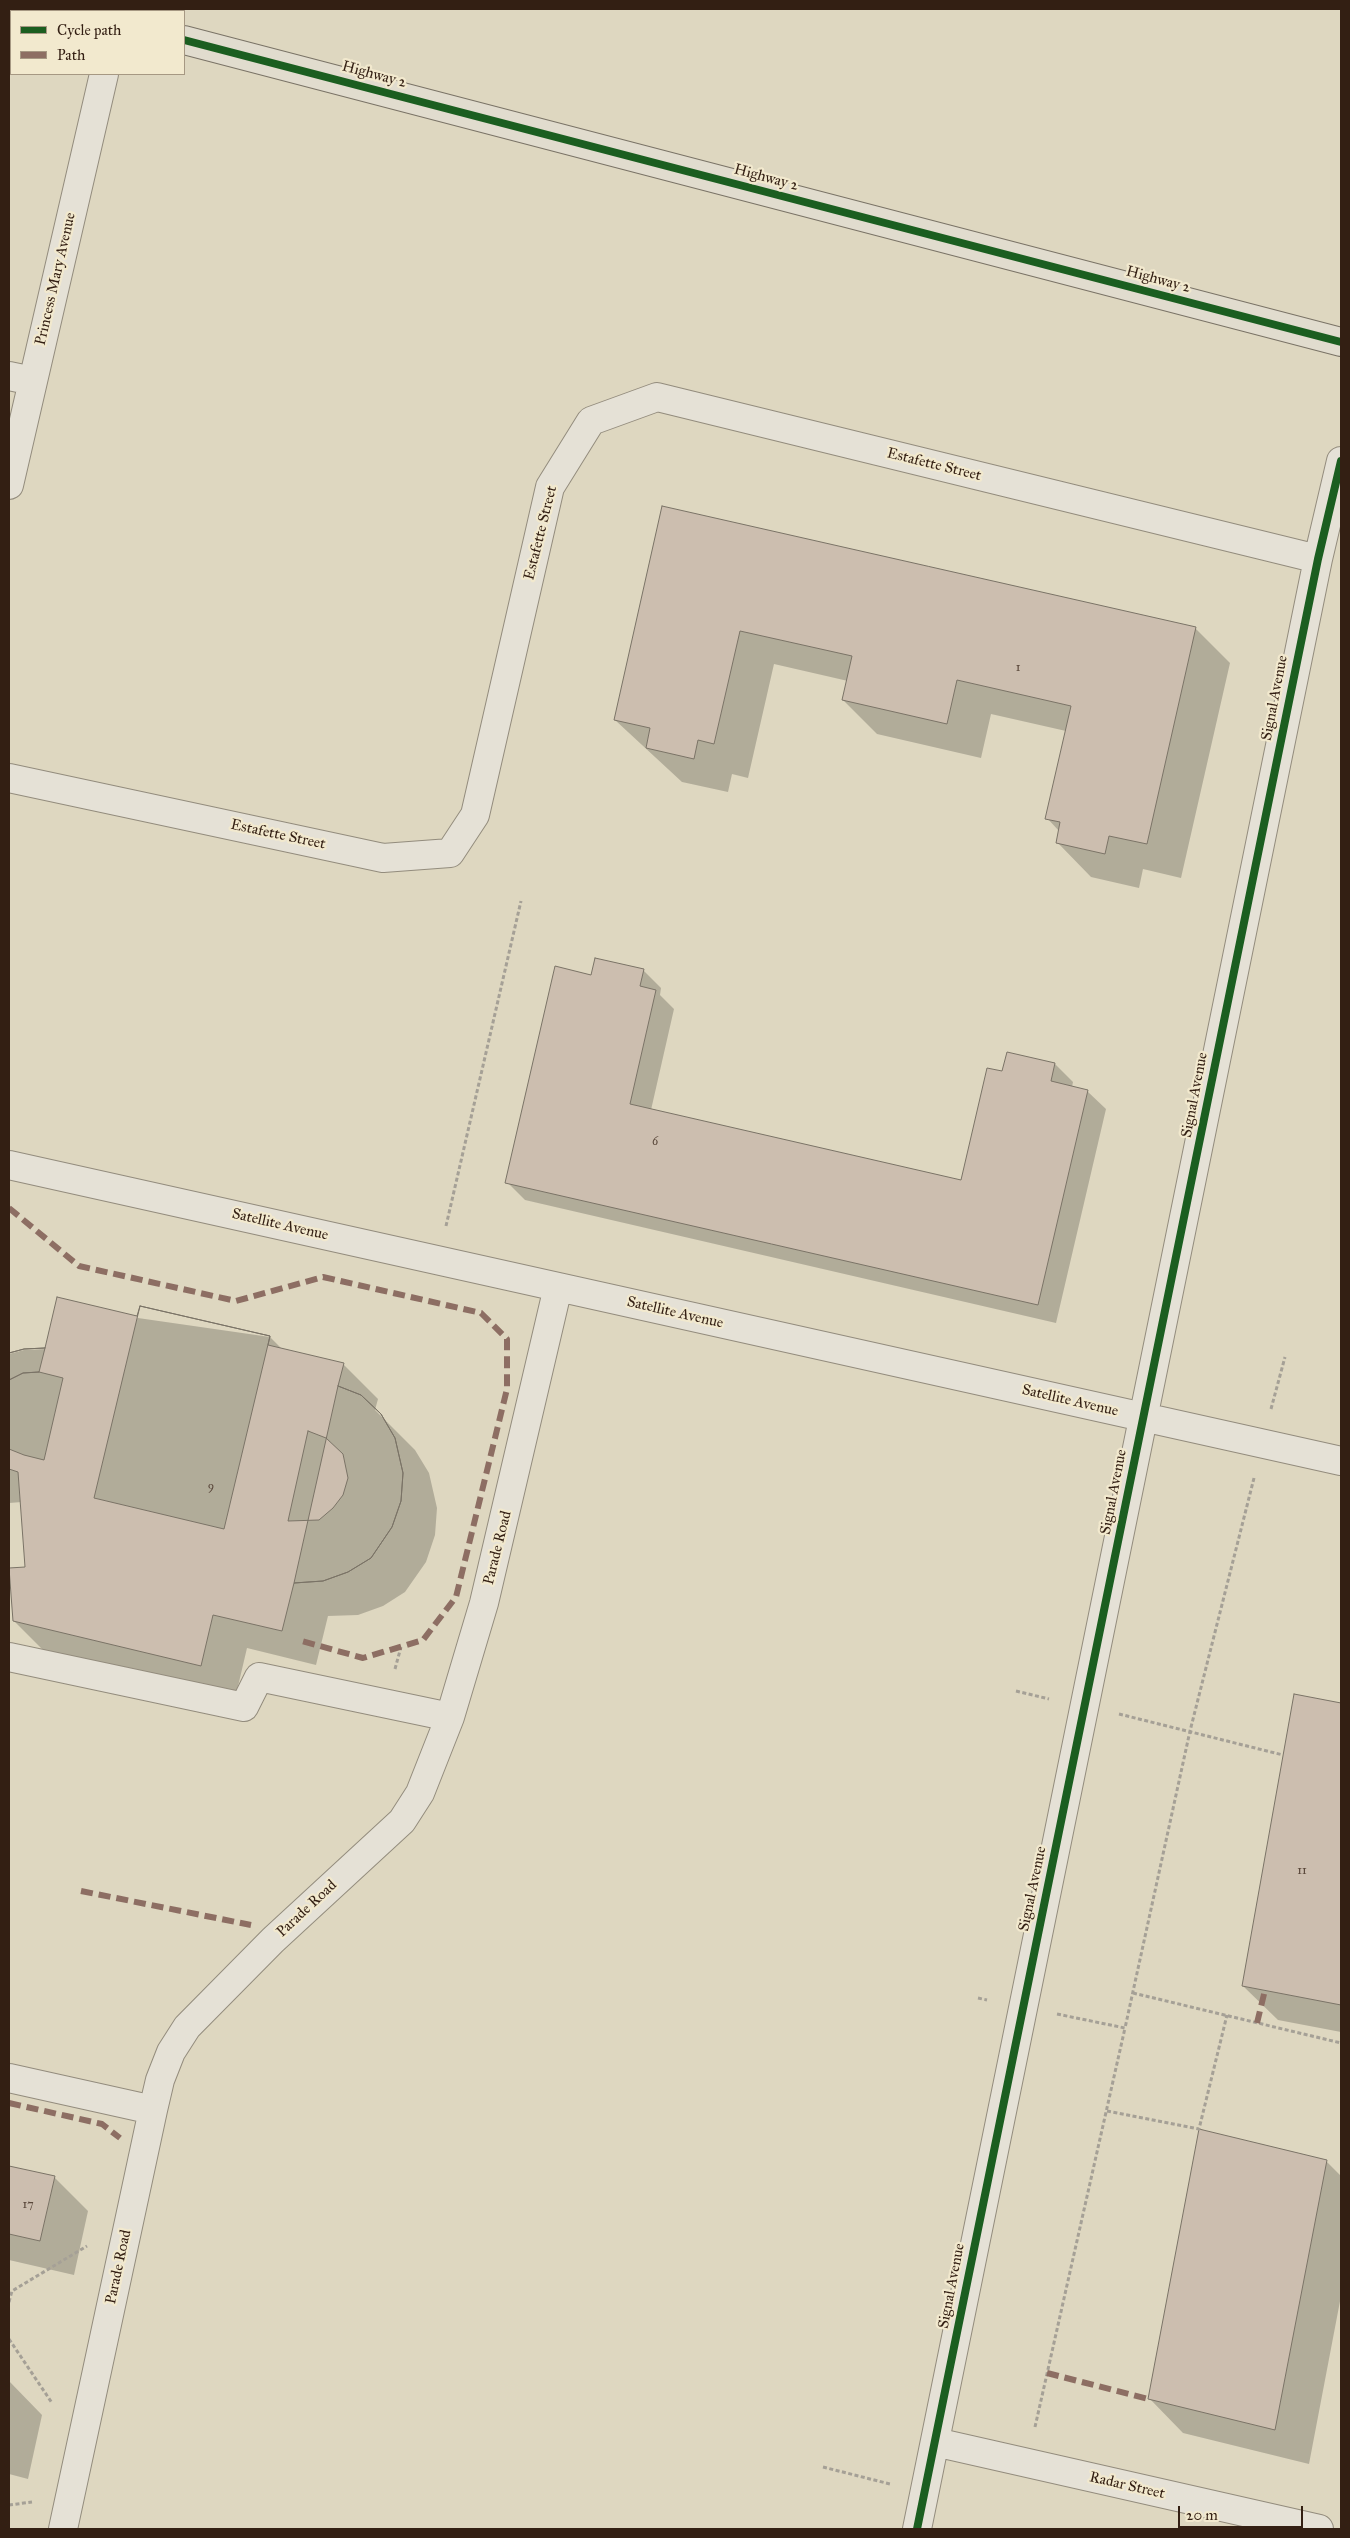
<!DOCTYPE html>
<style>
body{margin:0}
#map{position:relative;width:1350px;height:2538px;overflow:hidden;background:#ded7c0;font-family:"IM FELL Great Primer",serif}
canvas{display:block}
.frame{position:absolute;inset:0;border:10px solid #331f13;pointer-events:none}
.legend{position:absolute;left:10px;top:10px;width:175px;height:65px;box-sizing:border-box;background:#f2e9ce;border:1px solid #a69883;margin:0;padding:6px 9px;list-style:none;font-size:15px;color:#331f13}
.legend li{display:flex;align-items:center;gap:10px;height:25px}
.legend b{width:25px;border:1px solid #a69883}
.scale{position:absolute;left:1178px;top:2506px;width:125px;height:22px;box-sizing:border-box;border:2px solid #331f13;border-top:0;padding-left:6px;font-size:15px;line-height:18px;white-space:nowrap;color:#331f13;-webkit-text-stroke:4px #f2e9ce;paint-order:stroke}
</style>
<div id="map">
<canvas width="1350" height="2538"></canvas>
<div class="frame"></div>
<ul class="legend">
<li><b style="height:6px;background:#1b5e20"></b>Cycle path</li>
<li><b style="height:6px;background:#8d6e63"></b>Path</li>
</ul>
<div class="scale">20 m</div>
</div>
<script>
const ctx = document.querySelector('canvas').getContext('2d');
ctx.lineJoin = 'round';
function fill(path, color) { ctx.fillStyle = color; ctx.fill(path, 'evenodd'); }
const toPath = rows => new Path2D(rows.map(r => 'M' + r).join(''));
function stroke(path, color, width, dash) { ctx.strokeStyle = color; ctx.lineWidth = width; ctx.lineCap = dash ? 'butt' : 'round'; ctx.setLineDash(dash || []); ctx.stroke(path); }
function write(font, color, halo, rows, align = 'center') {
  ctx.font = font + ' "IM FELL Great Primer",serif'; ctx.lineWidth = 4.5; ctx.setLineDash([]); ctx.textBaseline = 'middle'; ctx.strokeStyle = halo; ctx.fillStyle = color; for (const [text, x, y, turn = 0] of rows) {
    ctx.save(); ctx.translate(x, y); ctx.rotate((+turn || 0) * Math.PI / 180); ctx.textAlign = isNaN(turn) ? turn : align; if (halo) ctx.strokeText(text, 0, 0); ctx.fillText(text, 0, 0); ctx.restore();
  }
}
fill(toPath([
 [663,508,1195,628,1230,663,1181,878,1143,869,1139,888,1091,877,1057,842,1059,831,1047,818,1066,731,991,714,981,758,877,734,843,700,848,681,774,664,748,778,732,774,728,792,682,782,615,720],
 [643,970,661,988,660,995,674,1009,651,1110,962,1182,1003,1072,1008,1053,1055,1064,1073,1082,1072,1087,1087,1091,1106,1109,1056,1323,525,1200,507,1182,592,976],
 [138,1318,270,1337,283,1350,343,1364,378,1399,375,1410,415,1450,429,1473,437,1508,435,1535,426,1562,405,1592,383,1606,358,1615,328,1616,316,1665,247,1648,235,1699,48,1655,14,1621,26,1568,22,1502,9,1503,9,1354,24,1350,46,1349],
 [1295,1696,1341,1705,1341,2032,1278,2020,1243,1986],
 [1326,2161,1341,2176,1341,2296,1309,2464,1183,2433,1149,2398],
 [9,2167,54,2177,88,2211,74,2275,9,2260],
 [9,2381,42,2415,28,2479,9,2474]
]), '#0003');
const building = toPath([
 [662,506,1196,627,1147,844,1109,836,1105,854,1056,843,1060,822,1045,819,1071,706,957,680,947,724,842,700,852,656,740,631,714,744,698,740,694,759,646,748,650,728,614,720,662,506],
 [595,958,644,969,640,986,656,990,630,1104,961,1180,987,1068,1002,1071,1007,1052,1055,1063,1051,1081,1088,1090,1038,1305,505,1183,555,966,591,975,595,958],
 [57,1297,137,1316,140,1306,270,1336,268,1345,344,1363,338,1386,361,1395,381,1414,395,1438,403,1473,401,1501,392,1527,371,1558,348,1572,323,1581,294,1583,282,1631,213,1615,201,1666,13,1621,9,1568,25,1567,18,1472,9,1469,9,1353,24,1349,45,1348,57,1297],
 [140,1306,270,1336,224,1529,94,1498,140,1306],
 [45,1348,39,1372,23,1373,9,1380,9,1353,24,1349,45,1348],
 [39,1372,63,1378,44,1460,24,1455,9,1449,9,1380,23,1373,39,1372],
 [338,1386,361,1395,381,1414,395,1438,403,1473,401,1501,392,1527,371,1558,348,1572,323,1581,294,1583,338,1386],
 [308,1431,326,1438,343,1454,348,1478,343,1495,333,1508,319,1520,288,1521,308,1431],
 [1294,1694,1341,1703,1341,2005,1242,1986,1294,1694],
 [1199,2129,1327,2160,1275,2430,1148,2399,1199,2129],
 [9,2166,55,2176,40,2241,9,2234,9,2166]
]);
fill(building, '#ccbeaf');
stroke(building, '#7a7366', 1);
const minor = toPath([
 [117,11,118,9],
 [9,29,11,19],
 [9,376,33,381],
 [9,485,104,74],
 [9,778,383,858,450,853,475,815,550,487,591,421,657,397,1318,559],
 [9,1165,1341,1461],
 [9,1657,244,1707,259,1677,450,1717],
 [9,2078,153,2110],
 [935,2442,1319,2529],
 [63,2529,153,2110,160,2080,171,2052,187,2027,273,1940,402,1821,420,1793,450,1717,484,1603,558,1287],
 [917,2529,1318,559,1341,461]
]);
const major = toPath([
 [57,9,67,11],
 [184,40,1341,342]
]);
stroke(minor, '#938c7d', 30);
stroke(major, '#7a7366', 30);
stroke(toPath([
 [446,1226,521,901],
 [1271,1409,1285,1357],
 [395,1669,401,1647],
 [1016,1691,1049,1699],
 [1119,1714,1283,1755],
 [1133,1993,1341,2043],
 [978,1998,987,2000],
 [1057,2014,1125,2028,1190,1731,1254,1478],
 [1107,2111,1199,2129,1227,2015],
 [9,2302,12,2291,87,2246],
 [9,2339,52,2403],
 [1035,2427,1125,2028],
 [823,2467,890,2484],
 [9,2505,32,2502]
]), '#a5a096', 3, [4, 2.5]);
stroke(minor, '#e5e1d6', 28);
stroke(major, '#e1dcce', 28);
stroke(toPath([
 [9,1208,79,1266,236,1301,323,1277,481,1313,507,1339,507,1389,456,1597,423,1640,363,1658,298,1640],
 [81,1891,251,1925],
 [1257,2023,1265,1990],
 [9,2103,102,2124,120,2138],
 [1047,2373,1148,2399]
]), '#8d6e63', 6, [12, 6]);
stroke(toPath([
 [184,40,1341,342],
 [917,2529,1318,559,1341,461]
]), '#1b5e20', 8);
write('12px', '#59473a', null, [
 ["1",1018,668],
 ["6",655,1142],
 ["9",211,1487],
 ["11",1302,1871],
 ["17",28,2205]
]);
write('15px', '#331f13', '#f2e9ce', [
 ["Highway 2",374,75,15],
 ["Highway 2",766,178,15],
 ["Princess Mary Avenue",56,279,-77],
 ["Highway 2",1158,280,15],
 ["Estafette Street",934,465,14],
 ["Estafette Street",541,533,-76],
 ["Signal Avenue",1275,698,-79],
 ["Estafette Street",278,835,12],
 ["Signal Avenue",1195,1095,-79],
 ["Satellite Avenue",280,1225,13],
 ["Satellite Avenue",675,1313,13],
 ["Satellite Avenue",1070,1401,13],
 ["Signal Avenue",1114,1492,-79],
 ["Parade Road",498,1548,-76],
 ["Signal Avenue",1033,1889,-78],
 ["Parade Road",307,1909,-43],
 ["Parade Road",119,2267,-78],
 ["Signal Avenue",952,2286,-79],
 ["Radar Street",1127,2486,13]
]);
</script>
